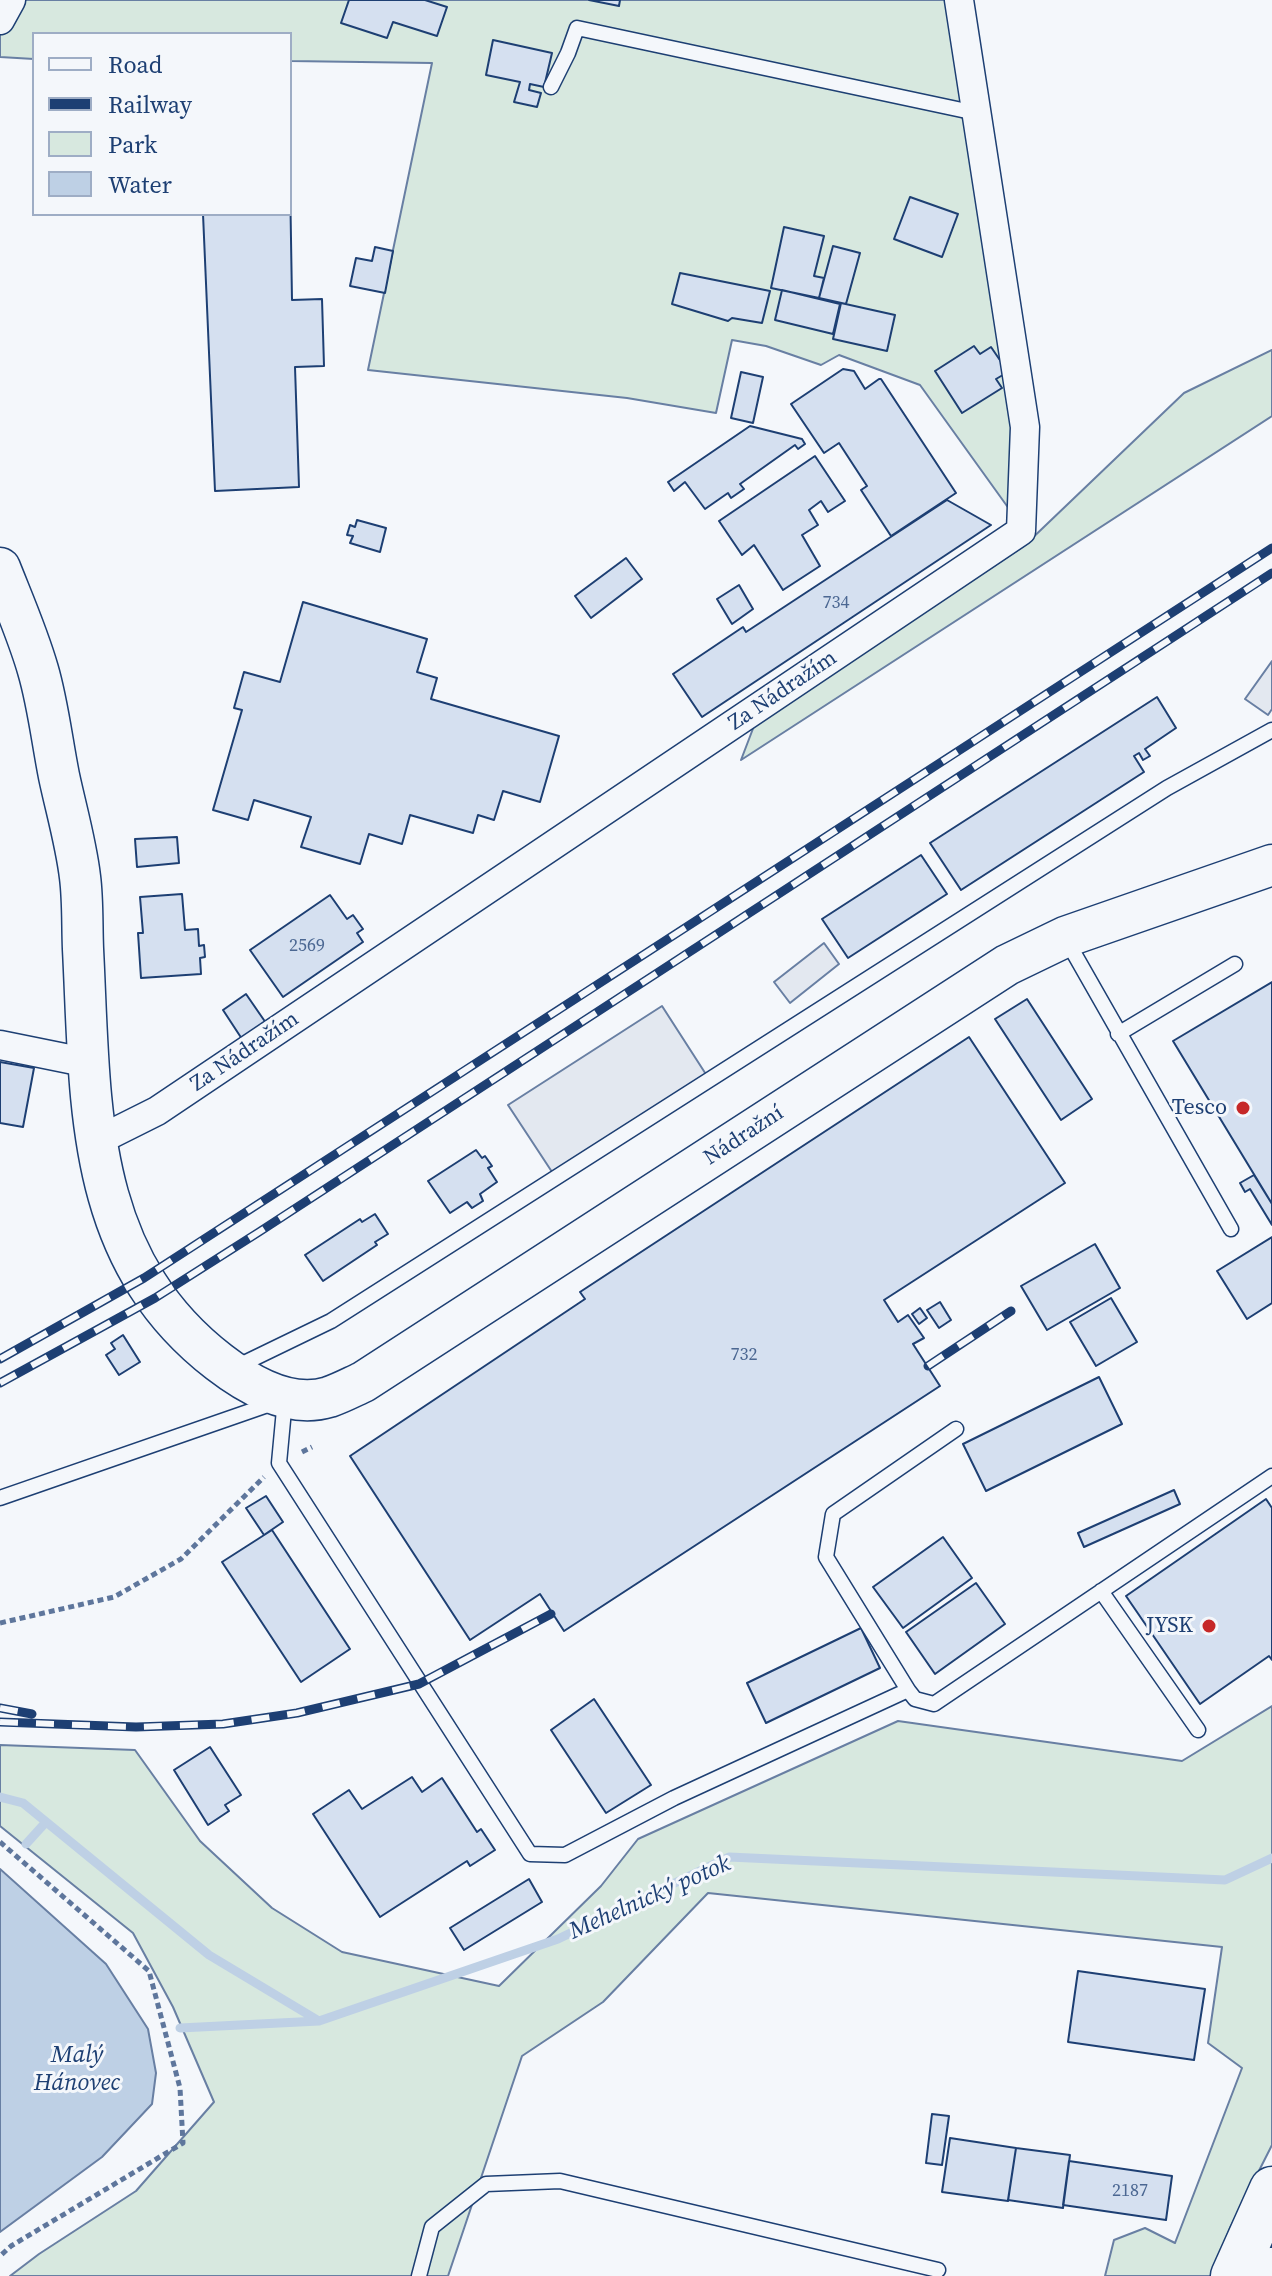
<!DOCTYPE html>
<html>
<head>
<meta charset="utf-8">
<style>
	body { margin:0 }
	#map { position:relative; width:1272px; height:2276px; overflow:hidden; background:#f4f7fb; font-family:"Source Serif 4",serif }
	canvas { display:block }
	.legend { position:absolute; left:32px; top:32px; width:260px; height:184px; box-sizing:border-box; background:#f4f7fb; border:2px solid #9eadc5; margin:0; padding:10px 14px; list-style:none; font-size:24px; color:#1d3f73 }
	.legend li { display:flex; align-items:center; gap:16px; height:40px }
	.legend b { width:40px; border:2px solid #9eadc5 }
</style>
</head>
<body>
<div id="map">
<canvas width="1272" height="2276"></canvas>
<ul class="legend">
<li><b style="height:10px;background:#f4f7fb"></b>Road</li>
<li><b style="height:10px;background:#1d3f73"></b>Railway</li>
<li><b style="height:22px;background:#d7e8df"></b>Park</li>
<li><b style="height:22px;background:#bed0e5"></b>Water</li>
</ul>
</div>
<script>
const c = document.querySelector('canvas').getContext('2d');
c.lineJoin = 'round';
function fill(path, color) { c.fillStyle = color; c.fill(path, 'evenodd'); }
function trace(path, color, width, dash) { c.strokeStyle = color; c.lineWidth = width; c.lineCap = dash ? 'butt' : 'round'; c.setLineDash(dash || []); c.stroke(path); }
function write(font, color, halo, rows, align = 'center') {
  c.font = font + ' "Source Serif 4",serif'; c.lineWidth = 6; c.setLineDash([]); c.textBaseline = 'middle'; c.strokeStyle = halo; c.fillStyle = color; for (const [text, x, y, turn = 0] of rows) {
    c.save(); c.translate(x, y); c.rotate((+turn || 0) * Math.PI / 180); c.textAlign = isNaN(turn) ? turn : align; if (halo) c.strokeText(text, 0, 0); c.fillText(text, 0, 0); c.restore();
  }
}
const green = new Path2D(`
	M 0,0 L 958,0 L 1014,347 L 1012,513 L 920,385 L 839,355 L 821,365 L 766,346 L 732,340 L 716,413 L 627,398 L 368,370 L 432,63 L 290,61 L 290,34 L 34,34 L 34,59 L 0,57 Z
	M 1272,350 L 1272,416 L 741,760 L 754,726 L 1024,546 L 1184,393 Z
	M 1272,1706 L 1272,2145 L 1230,2228 L 1211,2276 L 1105,2276 L 1114,2240 L 1145,2228 L 1175,2243 L 1242,2068 L 1208,2043 L 1222,1947 L 708,1893 L 603,2002 L 522,2056 L 448,2276 L 10,2276 L 39,2254 L 136,2191 L 214,2102 L 173,2007 L 133,1933 L 0,1826 L 0,1745 L 135,1750 L 200,1841 L 272,1908 L 342,1952 L 499,1986 L 601,1886 L 638,1839 L 898,1721 L 1182,1761 Z`);
fill(green, '#d7e8df');
trace(green, '#687fa3', 2);
const parking = new Path2D(`
	M 1272,661 L 1272,709 L 1268,715 L 1245,699 Z
	M 824,943 L 839,964 L 790,1003 L 774,982 Z
	M 662,1006 L 709,1079 L 556,1178 L 508,1105 Z`);
fill(parking, '#e3e8f0');
trace(parking, '#687fa3', 2);
const water = new Path2D(`
	M 0,1869 L 106,1964 L 148,2029 L 156,2073 L 152,2104 L 102,2157 L 0,2232 Z`);
fill(water, '#bed0e5');
trace(water, '#687fa3', 2);
trace(new Path2D(`
	M 0,1797 L 23,1803 L 209,1955 L 319,2021
	M 26,1844 L 46,1822
	M 180,2028 L 319,2021 L 558,1939 L 729,1857 L 1225,1880 L 1272,1858`), '#bed0e5', 9);
const building = new Path2D(`
	M 349,0 L 425,0 L 447,7 L 437,36 L 393,22 L 387,38 L 341,23 Z
	M 589,0 L 620,0 L 619,6 Z
	M 493,40 L 552,53 L 544,87 L 530,84 L 529,90 L 541,93 L 537,107 L 514,102 L 520,82 L 486,75 Z
	M 290,178 L 292,300 L 322,299 L 324,366 L 295,367 L 299,487 L 215,491 L 203,214 L 290,214 Z
	M 910,197 L 958,214 L 942,257 L 894,239 Z
	M 784,227 L 824,236 L 814,276 L 824,278 L 819,298 L 771,288 Z
	M 833,246 L 860,253 L 846,304 L 819,298 Z
	M 375,247 L 393,251 L 385,293 L 350,286 L 356,258 L 372,261 Z
	M 680,273 L 770,291 L 762,323 L 732,318 L 728,321 L 672,304 Z
	M 782,290 L 840,304 L 833,334 L 775,320 Z
	M 841,303 L 895,315 L 887,351 L 833,339 Z
	M 974,346 L 980,354 L 991,347 L 1008,372 L 996,379 L 1002,388 L 962,413 L 935,371 Z
	M 843,369 L 854,371 L 865,389 L 879,379 L 881,379 L 956,493 L 891,536 L 861,490 L 867,486 L 839,443 L 824,453 L 791,404 Z
	M 741,372 L 763,377 L 753,423 L 731,418 Z
	M 750,426 L 802,439 L 805,444 L 798,449 L 795,445 L 740,484 L 744,489 L 731,498 L 728,493 L 705,509 L 685,482 L 674,491 L 668,482 Z
	M 815,456 L 845,501 L 828,512 L 821,501 L 809,510 L 818,525 L 802,535 L 820,566 L 783,590 L 754,545 L 742,555 L 719,521 Z
	M 947,500 L 991,525 L 702,717 L 673,674 L 743,627 L 746,632 Z
	M 357,520 L 386,528 L 380,552 L 350,543 L 353,536 L 347,535 L 350,525 L 355,527 Z
	M 626,558 L 642,579 L 591,618 L 575,596 Z
	M 739,585 L 753,609 L 732,624 L 717,599 Z
	M 303,602 L 427,639 L 417,672 L 437,678 L 431,699 L 559,736 L 540,802 L 503,791 L 494,820 L 478,815 L 473,833 L 410,815 L 402,844 L 369,834 L 360,864 L 301,847 L 311,817 L 254,800 L 248,820 L 213,810 L 242,710 L 234,708 L 244,672 L 280,682 Z
	M 1157,697 L 1176,728 L 1145,749 L 1150,756 L 1143,760 L 1139,753 L 1134,756 L 1144,772 L 961,890 L 930,843 Z
	M 177,837 L 179,863 L 137,867 L 135,839 Z
	M 921,855 L 947,894 L 848,958 L 822,919 Z
	M 182,894 L 185,930 L 198,929 L 199,946 L 204,945 L 205,957 L 200,958 L 201,974 L 141,978 L 138,933 L 143,933 L 140,897 Z
	M 330,895 L 347,919 L 353,915 L 363,929 L 357,933 L 363,942 L 283,997 L 250,950 Z
	M 1272,982 L 1272,1204 L 1173,1041 Z
	M 246,994 L 266,1023 L 242,1039 L 223,1010 Z
	M 1027,999 L 1092,1099 L 1061,1120 L 995,1019 Z
	M 969,1037 L 1065,1183 L 884,1300 L 898,1322 L 908,1315 L 924,1338 L 913,1344 L 940,1386 L 564,1631 L 540,1594 L 470,1640 L 350,1456 L 585,1299 L 580,1292 Z
	M 0,1062 L 34,1068 L 23,1127 L 0,1123 Z
	M 476,1150 L 482,1158 L 485,1156 L 492,1166 L 488,1168 L 497,1182 L 480,1194 L 483,1201 L 472,1208 L 467,1202 L 450,1213 L 428,1181 Z
	M 1254,1175 L 1272,1204 L 1272,1225 L 1250,1189 L 1245,1192 L 1240,1183 Z
	M 375,1214 L 388,1234 L 375,1242 L 377,1245 L 323,1281 L 305,1255 L 360,1219 L 362,1222 Z
	M 1272,1237 L 1272,1303 L 1247,1319 L 1217,1271 Z
	M 1095,1244 L 1120,1288 L 1047,1330 L 1021,1286 Z
	M 1111,1298 L 1137,1342 L 1096,1366 L 1070,1322 Z
	M 940,1302 L 951,1320 L 939,1328 L 927,1310 Z
	M 920,1308 L 927,1318 L 919,1324 L 912,1314 Z
	M 123,1335 L 140,1362 L 119,1375 L 106,1355 L 115,1349 L 111,1343 Z
	M 1099,1377 L 1122,1424 L 986,1491 L 963,1444 Z
	M 1174,1490 L 1180,1504 L 1084,1547 L 1078,1533 Z
	M 266,1496 L 283,1522 L 264,1535 L 246,1508 Z
	M 1266,1499 L 1272,1508 L 1272,1660 L 1269,1656 L 1200,1704 L 1126,1596 Z
	M 272,1530 L 350,1649 L 301,1682 L 222,1562 Z
	M 943,1537 L 972,1578 L 903,1628 L 873,1587 Z
	M 976,1583 L 1005,1624 L 935,1674 L 906,1632 Z
	M 861,1628 L 880,1668 L 766,1723 L 747,1683 Z
	M 594,1699 L 651,1785 L 606,1813 L 551,1730 Z
	M 210,1747 L 241,1795 L 225,1805 L 229,1811 L 208,1825 L 174,1770 Z
	M 412,1777 L 422,1792 L 442,1778 L 477,1832 L 481,1829 L 495,1850 L 470,1866 L 467,1861 L 380,1917 L 313,1814 L 349,1790 L 362,1809 Z
	M 529,1879 L 542,1902 L 464,1950 L 450,1928 Z
	M 1078,1971 L 1205,1989 L 1194,2060 L 1068,2042 Z
	M 932,2114 L 949,2116 L 942,2165 L 926,2163 Z
	M 950,2138 L 1016,2148 L 1008,2201 L 942,2192 Z
	M 1016,2148 L 1070,2155 L 1063,2208 L 1008,2200 Z
	M 1069,2161 L 1172,2176 L 1166,2220 L 1063,2205 Z`);
fill(building, '#d5e0f0');
trace(building, '#1d3f73', 2);
const lane = new Path2D(`
	M 551,87 L 568,53 L 577,28 L 976,113
	M 1067,941 L 1231,1229
	M 1118,1034 L 1235,964
	M 234,1368 L 331,1321 L 1167,788 L 1272,730
	M 0,1498 L 285,1399 L 279,1463 L 530,1854 L 565,1855 L 674,1798 L 908,1690 L 915,1699 L 934,1704 L 1272,1476
	M 1101,1591 L 1198,1730
	M 908,1690 L 826,1557 L 833,1514 L 956,1429
	M 419,2276 L 432,2227 L 486,2184 L 560,2181 L 938,2270`);
const street = new Path2D(`
	M 0,20 L 11,0
	M 0,1045 L 89,1063
	M 95,1142 L 157,1111 L 1021,531 L 1025,427 L 959,0`);
const secondary = new Path2D(`
	M 0,568 C 13,601 28,635 38,670 C 48,704 52,741 59,776 C 66,809 76,843 80,877 C 83,900 82,925 83,949 C 91,1104 83,1257 219,1362 C 250,1386 290,1409 329,1397 C 341,1393 352,1387 363,1382 L 1007,965 L 1065,937 L 1272,865`);
const highway = new Path2D(`
	M 1233,2276 L 1272,2189
	M 1270,2276 L 1272,2270`);
trace(lane, '#1d3f73', 17);
trace(street, '#1d3f73', 31);
trace(secondary, '#1d3f73', 43);
trace(highway, '#1d3f73', 47);
trace(new Path2D(`
	M 302,1452 L 312,1447
	M 0,1623 L 114,1597 L 181,1559 L 264,1477
	M 0,1842 L 149,1971 L 180,2088 L 183,2143 L 11,2246 L 0,2256`), '#5e769c', 5, [6, 4]);
trace(lane, '#f4f7fb', 14);
trace(street, '#f4f7fb', 28);
trace(secondary, '#f4f7fb', 40);
trace(highway, '#f4f7fb', 44);
const rail = new Path2D(`
	M 0,1359 L 144,1278 L 1272,548
	M 928,1366 L 1011,1311
	M 0,1383 L 155,1298 L 259,1232 L 1272,573
	M 0,1708 L 32,1714
	M 0,1722 L 136,1727 L 223,1724 L 297,1713 L 419,1684 L 551,1614`);
trace(rail, '#1d3f73', 9);
trace(rail, '#f4f7fb', 6, [18]);
for (const [x, y, r, color] of [
	[1243,1108,8,"#c62828"],
	[1209,1626,8,"#c62828"]
]) { const dot = new Path2D(); dot.arc(x, y, r, 0, 2 * Math.PI); c.fillStyle = color; c.fill(dot); trace(dot, '#f4f7fb', 3); }
write('18px', '#4b6792', null, [
	["734",836,603],
	["2569",307,946],
	["732",744,1355],
	["2187",1130,2191]
]);
write('22px', '#1d3f73', '#f4f7fb', [
	["Za Nádražím",783,691,-34],
	["Za Nádražím",245,1052,-34],
	["Nádražní",744,1136,-33]
]);
write('22px', '#1d3f73', '#f4f7fb', [
	["Tesco",1227,1108],
	["JYSK",1193,1626]
], 'right');
write('italic 24px', '#1d3f73', '#f4f7fb', [
	["Mehelnický potok",650,1898,-24],
	["Malý",77,2056],
	["Hánovec",77,2084]
]);
</script>
</body>
</html>
